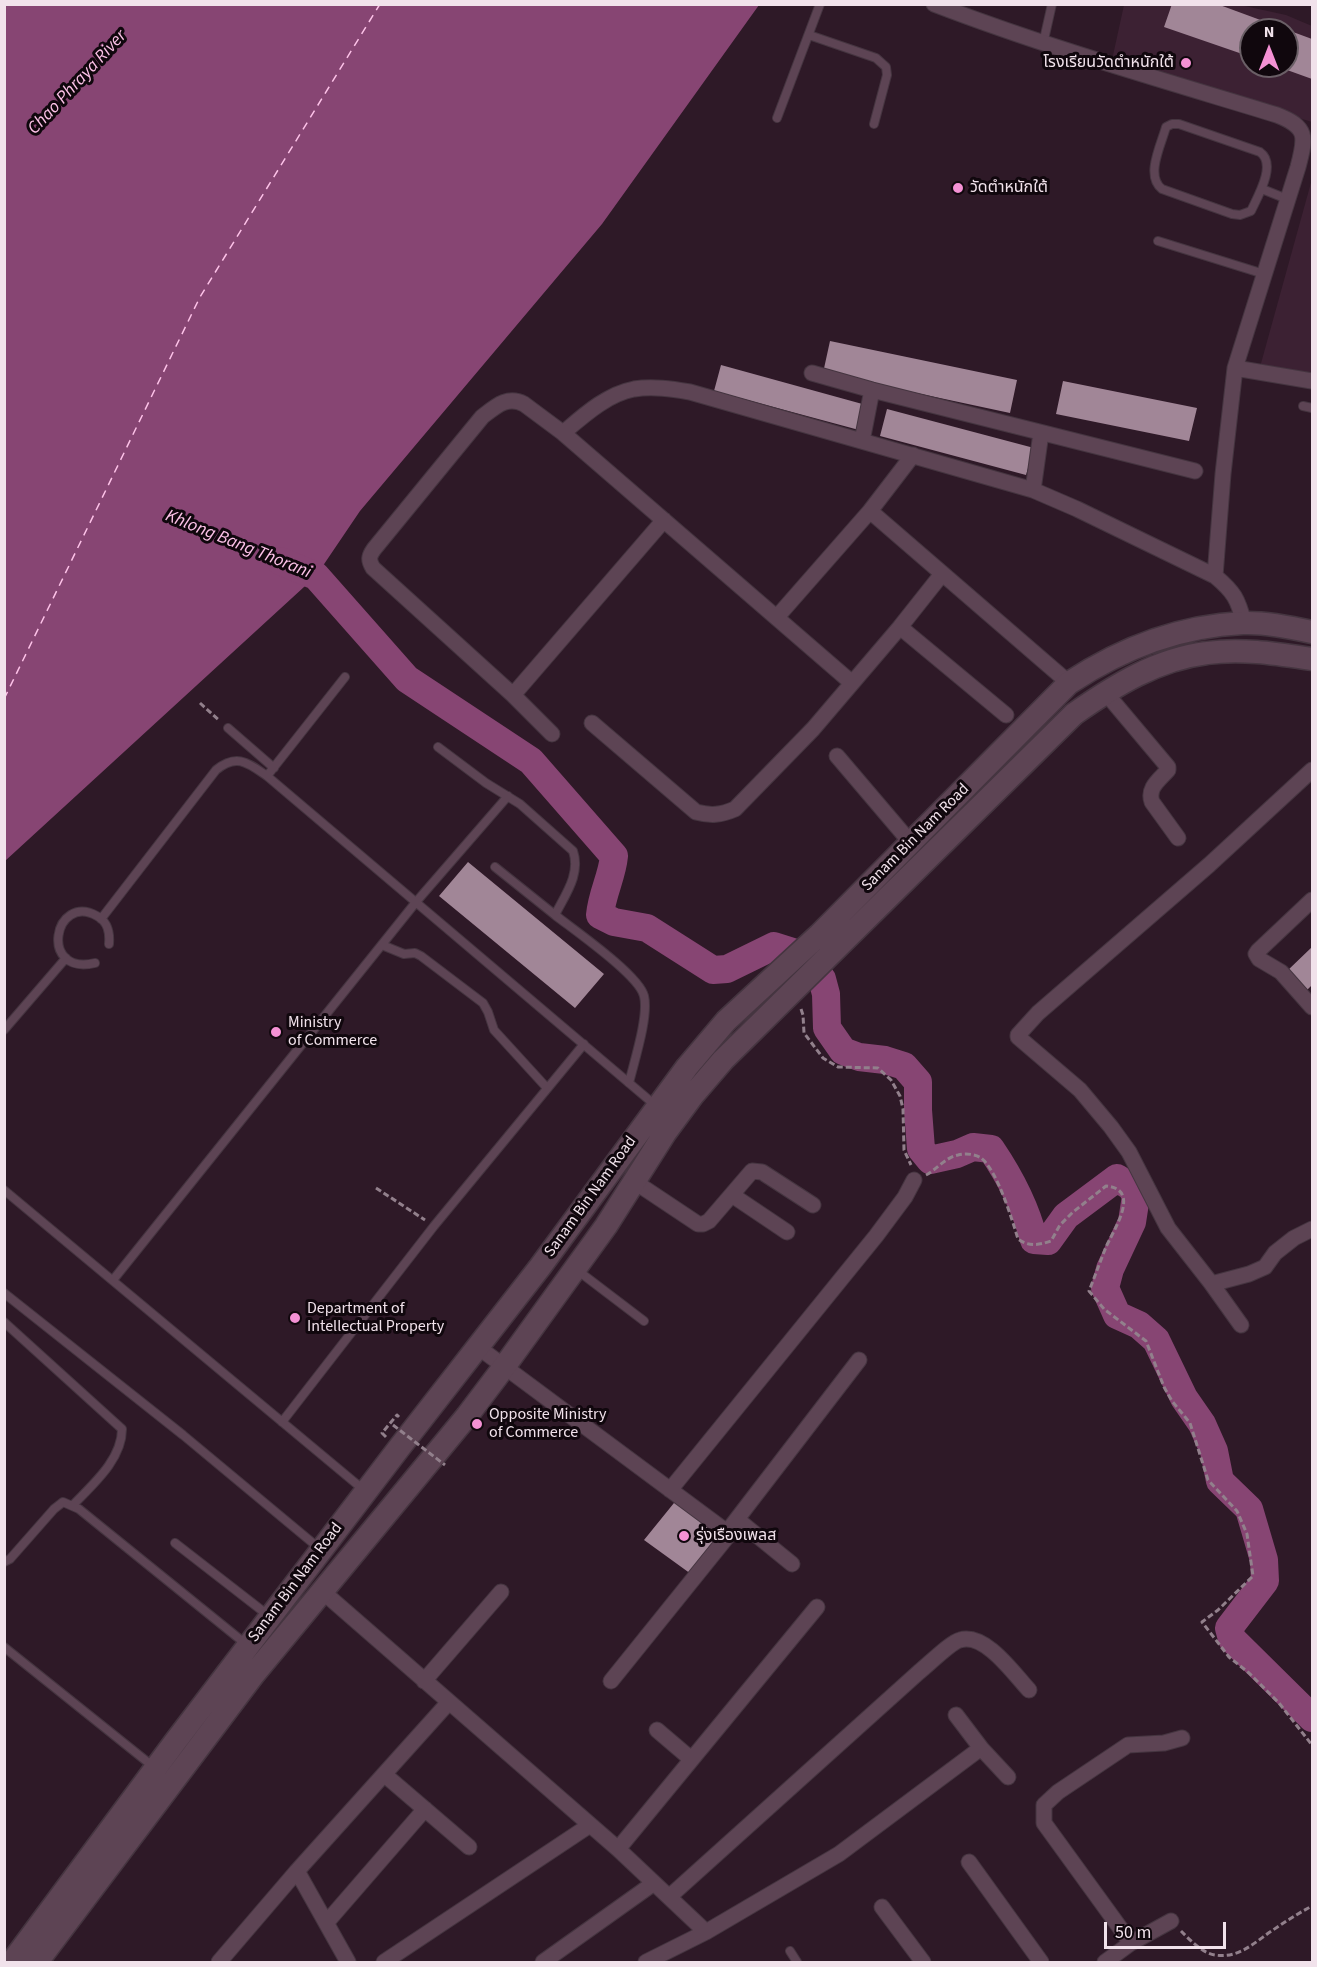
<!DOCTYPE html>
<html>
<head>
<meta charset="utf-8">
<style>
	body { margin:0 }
	#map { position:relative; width:1317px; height:1967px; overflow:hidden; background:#2e1927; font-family:"Source Sans 3",sans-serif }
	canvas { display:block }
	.frame { position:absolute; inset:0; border:6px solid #f1e2eb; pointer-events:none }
	.north { position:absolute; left:1239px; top:18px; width:60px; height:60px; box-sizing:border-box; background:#10070d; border:2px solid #6a5f66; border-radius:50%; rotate:0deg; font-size:16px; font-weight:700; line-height:24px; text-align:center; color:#f1e2eb }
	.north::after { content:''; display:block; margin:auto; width:21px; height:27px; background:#f491d4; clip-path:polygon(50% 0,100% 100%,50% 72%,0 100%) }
	.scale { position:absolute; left:1104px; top:1922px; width:122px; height:27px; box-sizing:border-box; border:3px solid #f1e2eb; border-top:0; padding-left:8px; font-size:18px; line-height:21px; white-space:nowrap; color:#f1e2eb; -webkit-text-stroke:4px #10070d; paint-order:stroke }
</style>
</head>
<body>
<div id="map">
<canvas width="1317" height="1967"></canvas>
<div class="frame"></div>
<div class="north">N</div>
<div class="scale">50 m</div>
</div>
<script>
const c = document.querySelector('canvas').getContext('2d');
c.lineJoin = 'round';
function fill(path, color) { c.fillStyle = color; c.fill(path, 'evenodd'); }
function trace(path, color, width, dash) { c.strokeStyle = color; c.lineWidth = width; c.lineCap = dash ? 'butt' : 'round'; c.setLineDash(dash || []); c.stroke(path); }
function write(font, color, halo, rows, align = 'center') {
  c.font = font + ' "Source Sans 3","Noto Sans Thai",sans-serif'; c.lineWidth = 6; c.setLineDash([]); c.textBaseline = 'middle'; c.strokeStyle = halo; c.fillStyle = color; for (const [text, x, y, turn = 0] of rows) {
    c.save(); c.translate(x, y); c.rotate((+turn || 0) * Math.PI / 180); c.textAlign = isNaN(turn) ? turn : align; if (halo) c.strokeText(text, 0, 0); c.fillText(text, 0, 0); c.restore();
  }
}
fill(new Path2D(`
	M 1124,5 L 1240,5 L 1286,15 L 1312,26 L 1312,122 L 1112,60 ZM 1251,30 L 1287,30 L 1287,66 L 1251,66 Z
	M 1312,179 L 1312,376 L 1260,367 Z`), '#3c2133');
fill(new Path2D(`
	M 5,4 L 759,5 L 602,224 L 360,511 L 316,576 L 5,861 Z`), '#874573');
trace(new Path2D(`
	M 280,561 L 316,576 L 407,679 L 531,761 L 614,856 C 612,877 602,893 600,915 L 614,922 L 647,928 L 713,970 L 727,969 L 774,946 L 793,952 L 811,966 L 822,979 L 826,994 L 827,1028 L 843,1051 L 859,1057 L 885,1060 L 904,1066 L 918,1082 L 918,1110 L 921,1149 L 930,1160 L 957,1154 L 973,1147 L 991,1149 C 1010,1177 1026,1208 1034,1240 L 1048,1241 L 1066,1216 L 1117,1178 L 1131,1187 L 1136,1196 L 1132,1222 L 1110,1269 L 1105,1288 L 1117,1315 L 1139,1325 L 1156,1340 L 1184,1398 L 1202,1424 L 1214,1451 L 1220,1481 L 1249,1509 L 1264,1560 L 1265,1581 L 1229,1628 L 1232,1639 L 1312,1718`), '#874573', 28);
trace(new Path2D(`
	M 4,699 L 200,297 L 380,4`), '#fdc2e8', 1.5, [8, 6]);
fill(new Path2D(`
	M 1172,4 L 1217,4 L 1312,39 L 1312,79 L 1276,66 L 1287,66 L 1287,30 L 1251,30 L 1251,57 L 1164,27 Z
	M 830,341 L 1017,380 L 1010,413 L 823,373 Z
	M 721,365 L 866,405 L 859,430 L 714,391 Z
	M 1063,381 L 1197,408 L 1189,441 L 1056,414 Z
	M 887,409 L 1034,448 L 1026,475 L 880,436 Z
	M 468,862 L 604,974 L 575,1008 L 439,896 Z
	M 1312,947 L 1312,985 L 1306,991 L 1287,971 Z
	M 678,1498 L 724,1532 L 691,1574 L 644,1540 Z`), '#a18697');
const service = new Path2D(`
	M 809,35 L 876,58 L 886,67 L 887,75 L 874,124
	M 1043,44 L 1052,4
	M 777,118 L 820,4
	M 1172,124 L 1179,124 L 1260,152 C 1277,164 1258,196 1251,211 L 1240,215 L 1232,214 L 1162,189 C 1145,176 1161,145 1166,127 Z
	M 1262,189 L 1287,199
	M 1158,241 L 1264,274
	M 1303,406 L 1312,408
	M 228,728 L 274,768
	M 438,747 L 486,783 L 520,804 L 573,851 C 581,874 565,895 555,915 C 574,930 639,975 644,996 C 649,1016 634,1062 629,1083
	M 267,776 L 345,677
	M 495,867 L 555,915
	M 101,919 L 216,770 C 237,753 248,763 267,776 L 655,1105
	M 382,945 L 404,954 L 415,953 L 421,956 L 483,1003 L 488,1012 L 494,1030 L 547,1088
	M 95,963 C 38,976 54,892 97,916 C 108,922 110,932 109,944
	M 4,1030 L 66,958
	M 4,1190 L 365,1491
	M 577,1270 L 644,1321
	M 113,1280 L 416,902 L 508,796
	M 4,1293 L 183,1435 L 320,1549
	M 4,1322 L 122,1429 C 122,1460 92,1485 72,1506
	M 282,1422 L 434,1226 L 584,1044
	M 175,1543 L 269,1616
	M 4,1562 L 10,1559 L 54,1509 L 63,1502 L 79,1509 L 247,1645
	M 4,1647 L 155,1768
	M 790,1951 L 797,1962`);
const minor = new Path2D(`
	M 934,4 C 1046,47 1162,80 1277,115 C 1308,127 1306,137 1298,167 L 1235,368 L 1223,474 L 1215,576
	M 1235,368 L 1312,381
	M 812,373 L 872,390 L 1195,471
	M 563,433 C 583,416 607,394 634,389 C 653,386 672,389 690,392 L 1033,490 L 1077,509 L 1215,576 C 1234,592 1238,599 1244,623
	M 862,441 L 872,390
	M 1033,490 L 1041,433
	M 870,511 L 1069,683
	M 777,617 L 870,511 L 913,455
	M 900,627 L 1006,715
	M 1105,692 L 1168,767 L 1168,770 C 1159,780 1147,788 1152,802 L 1178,838
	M 513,695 L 664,520
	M 592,723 L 696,812 C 711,816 721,815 735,809 L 813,729 L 900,627 L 942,574
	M 552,734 L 513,695 L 373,568 C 368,560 369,556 374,549 L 482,417 C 495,407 507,395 524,404 L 563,433 L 852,683
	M 837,756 L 911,843
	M 1312,770 L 1209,865 L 1038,1013 L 1018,1035 L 1018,1037 L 1080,1090 L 1111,1127 L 1129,1152 L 1168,1228 L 1211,1283 L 1215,1283 L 1249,1274 L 1265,1267 L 1275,1253 L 1294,1238 L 1312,1229
	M 1312,900 L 1258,951 L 1256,954 L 1259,959 L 1281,972 L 1312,1007
	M 635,1182 L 698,1224 L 703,1224 L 709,1221 L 752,1171 L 762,1172 L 813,1205
	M 732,1195 L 787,1232
	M 1211,1283 L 1241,1325
	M 478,1347 L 727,1532
	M 670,1490 L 876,1236 L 905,1197 L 914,1180
	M 738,1520 L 792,1564
	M 322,1591 L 618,1849 L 706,1932
	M 424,1681 L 501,1592
	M 611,1681 L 727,1537 L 727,1532 L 859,1360
	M 657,1730 L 691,1759
	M 981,1748 L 1008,1777
	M 385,1775 L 469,1847
	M 618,1849 L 817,1607
	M 969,1862 L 1041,1962
	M 297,1871 L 348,1962
	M 669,1897 L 919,1672 C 928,1665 951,1642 960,1640 C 985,1632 1014,1674 1029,1690
	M 882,1907 L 923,1962
	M 327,1922 L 425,1809
	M 1131,1943 L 1044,1823 L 1044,1805 L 1058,1792 L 1128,1745 L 1164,1743 L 1182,1738
	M 219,1962 L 297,1871 L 449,1702
	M 384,1962 L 590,1825
	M 543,1962 L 654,1883
	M 646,1962 L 706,1932 L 839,1854 L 981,1748 L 956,1715
	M 1105,1962 L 1131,1943 L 1171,1921`);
const secondary = new Path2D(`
	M 12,1962 L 175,1742 L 399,1448 L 540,1267 L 687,1067 L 726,1021 L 819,935 L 1069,683 C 1122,648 1180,626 1243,623 C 1266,622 1290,627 1312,632
	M 37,1962 L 254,1674 L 467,1416 L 504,1367 L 606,1226 L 665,1133 L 693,1095 L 723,1060 L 1074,714 C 1114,686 1157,659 1207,653 C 1242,648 1278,654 1312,659`);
trace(service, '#453540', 10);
trace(minor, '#453540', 17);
trace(secondary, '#453540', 25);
trace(new Path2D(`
	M 200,703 L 220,721
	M 801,1009 L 803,1015 L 804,1033 L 823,1058 L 838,1067 L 878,1068 L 891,1080 L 900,1096 L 903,1109 L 904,1150 L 911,1165
	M 926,1175 C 936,1170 946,1157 958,1155 C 965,1153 975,1154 981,1158 C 997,1170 1012,1219 1018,1239 C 1029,1247 1039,1245 1051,1241 L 1060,1225 L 1073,1212 L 1106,1186 C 1142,1189 1113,1231 1106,1247 C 1100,1262 1095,1276 1089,1291 L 1104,1309 L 1146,1341 L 1164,1387 L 1172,1401 L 1190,1423 L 1208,1480 L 1237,1511 L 1247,1534 L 1253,1576 L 1218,1610 L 1202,1622 L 1229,1657 L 1249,1673 L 1279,1703 L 1312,1745
	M 376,1188 L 425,1220
	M 386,1437 L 382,1433 L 397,1415 L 399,1417
	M 1181,1931 C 1190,1940 1202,1953 1215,1955 C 1239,1959 1255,1942 1273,1930 C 1286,1921 1299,1913 1312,1906`), '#92808c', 3, [6, 3]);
trace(service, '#5d4454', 8);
trace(minor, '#5d4454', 15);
trace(secondary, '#5d4454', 22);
trace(new Path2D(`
	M 393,1425 L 445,1465`), '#92808c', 3, [6, 3]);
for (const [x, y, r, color] of [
	[1186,63,6,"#f491d4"],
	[958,188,6,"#f491d4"],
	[276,1032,6,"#f491d4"],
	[295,1318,6,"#f491d4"],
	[477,1424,6,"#f491d4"],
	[684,1536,6,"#f491d4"]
]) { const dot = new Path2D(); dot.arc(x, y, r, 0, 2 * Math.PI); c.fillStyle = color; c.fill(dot); trace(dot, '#10070d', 2); }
write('16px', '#f1e2eb', '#10070d', [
	["โรงเรียนวัดตำหนักใต้",1174,63,"right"],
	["วัดตำหนักใต้",970,188],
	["Ministry",288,1023],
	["of Commerce",288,1041],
	["Department of",307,1309],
	["Intellectual Property",307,1327],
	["Opposite Ministry",489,1415],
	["of Commerce",489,1433],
	["รุ่งเรืองเพลส",696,1536]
], 'left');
write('16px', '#f1e2eb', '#10070d', [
	["Sanam Bin Nam Road",916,838,-45],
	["Sanam Bin Nam Road",591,1197,-54],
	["Sanam Bin Nam Road",296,1583,-53]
]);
write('italic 18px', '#fdc2e8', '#10070d', [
	["Chao Phraya River",78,83,-47],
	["Khlong Bang Thorani",238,545,22]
]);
</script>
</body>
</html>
